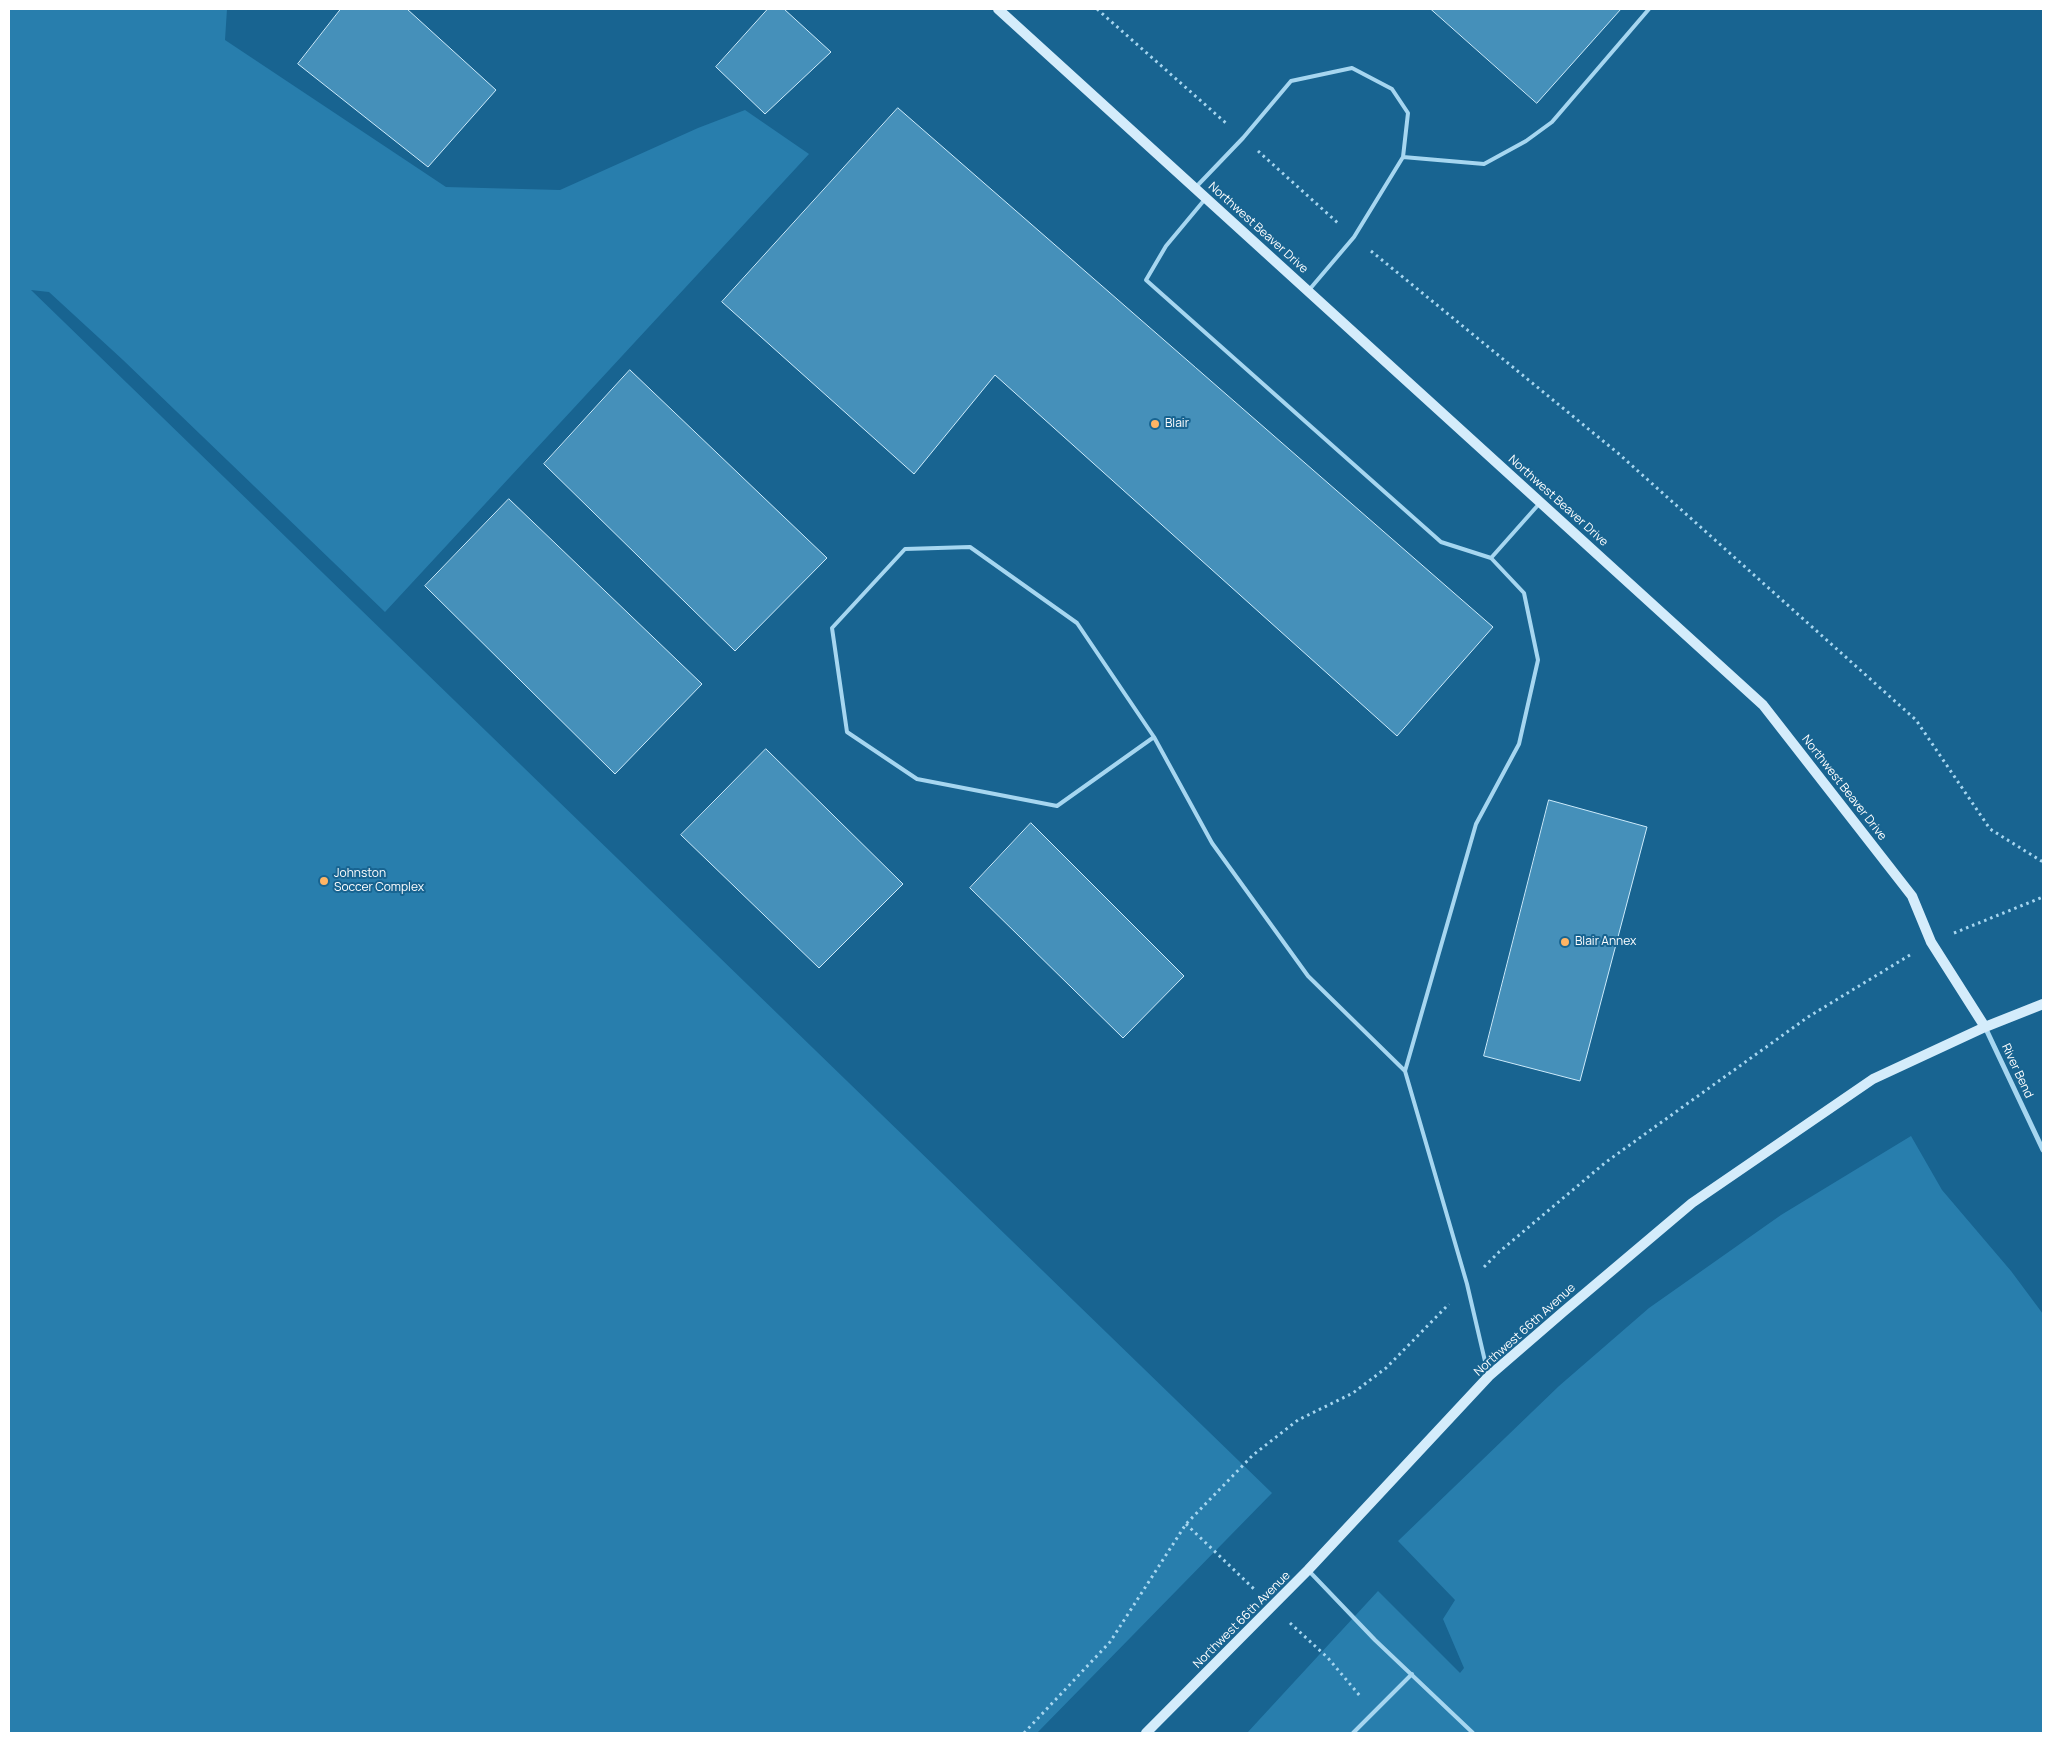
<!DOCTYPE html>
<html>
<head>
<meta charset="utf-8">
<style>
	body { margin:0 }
	#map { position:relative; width:2052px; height:1742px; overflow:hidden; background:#186491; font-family:Manrope,sans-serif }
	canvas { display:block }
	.frame { position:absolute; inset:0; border:10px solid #fff; pointer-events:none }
</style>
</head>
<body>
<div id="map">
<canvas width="2052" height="1742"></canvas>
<div class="frame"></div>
</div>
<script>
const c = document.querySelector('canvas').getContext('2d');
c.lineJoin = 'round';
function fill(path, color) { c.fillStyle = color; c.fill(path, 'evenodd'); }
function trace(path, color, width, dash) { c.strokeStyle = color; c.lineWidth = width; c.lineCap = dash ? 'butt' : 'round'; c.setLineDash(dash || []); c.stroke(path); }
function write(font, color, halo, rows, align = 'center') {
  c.font = font + ' Manrope,sans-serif'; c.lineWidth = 4; c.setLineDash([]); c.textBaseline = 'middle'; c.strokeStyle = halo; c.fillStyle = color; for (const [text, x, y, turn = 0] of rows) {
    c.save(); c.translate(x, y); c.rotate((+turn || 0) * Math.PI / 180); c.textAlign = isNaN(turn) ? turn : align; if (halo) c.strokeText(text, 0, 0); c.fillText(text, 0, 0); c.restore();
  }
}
fill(new Path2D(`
	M 9,9 L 227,9 L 225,40 L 446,187 L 560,190 L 698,128 L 745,110 L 809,154 L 385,612 L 123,360 L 49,292 L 31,290 L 1272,1493 L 1037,1733 L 9,1733 Z
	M 1911,1136 L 1942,1190 L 2011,1271 L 2043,1314 L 2043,1733 L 1247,1733 L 1378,1591 L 1460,1673 L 1464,1668 L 1443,1619 L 1455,1600 L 1398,1541 L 1559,1386 L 1649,1308 L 1781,1215 Z`), '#287ead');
const building = new Path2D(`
	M 341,9 L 407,9 L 496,90 L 428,167 L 298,64 Z
	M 768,9 L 784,9 L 831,52 L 765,114 L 716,67 Z
	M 1431,9 L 1621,9 L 1537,103 Z
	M 898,108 L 1493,627 L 1397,736 L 995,375 L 914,474 L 722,302 Z
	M 630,370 L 827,558 L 735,651 L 544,464 Z
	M 509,499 L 702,684 L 615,774 L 425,586 Z
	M 766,749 L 903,884 L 819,968 L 681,835 Z
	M 1549,800 L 1647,827 L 1580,1081 L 1484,1056 Z
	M 1031,823 L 1184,976 L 1123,1038 L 970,888 Z`);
fill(building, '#4590ba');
trace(building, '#cdebfb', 1);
trace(new Path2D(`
	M 1097,9 L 1227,124
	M 1258,151 L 1339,224
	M 1371,251 L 1619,454 L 1916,720 L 1990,829 L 2043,862
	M 1954,933 L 2043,897
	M 1484,1267 L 1499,1252 L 1606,1162 L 1808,1017 L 1910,955
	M 1186,1524 L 1254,1589
	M 1290,1623 L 1328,1658 L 1360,1696
	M 1024,1733 L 1110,1642 L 1186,1524 L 1253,1455 L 1298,1420 L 1353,1393 L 1386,1368 L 1449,1304`), '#a6d6f0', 3, [2.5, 4]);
trace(new Path2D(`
	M 1403,157 L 1484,164 L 1526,141 L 1552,122 L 1649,9
	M 1196,187 L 1243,138 L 1291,81 L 1352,68 L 1392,89 L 1408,113 L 1403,157 L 1354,237 L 1309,290
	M 1206,198 L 1166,246 L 1146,280 L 1441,542 L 1491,558
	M 1154,737 L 1057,806 L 917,779 L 847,732 L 832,628 L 905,549 L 970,547 L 1077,623 L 1154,737 L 1212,843 L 1308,976 L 1405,1071
	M 1488,1374 L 1467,1284 L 1405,1071 L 1476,824 L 1519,744 L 1538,660 L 1524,593 L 1491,558 L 1539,504
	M 1308,1570 L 1375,1640 L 1473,1733
	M 1353,1733 L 1412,1674`), '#a6d6f0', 4);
trace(new Path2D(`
	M 1985,1027 L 2043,1150`), '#a6d6f0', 5);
trace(new Path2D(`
	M 998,9 L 1763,705 L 1912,896 L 1931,942 L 1985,1027
	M 1146,1733 L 1308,1570 L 1489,1376 L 1563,1312 L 1692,1203 L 1873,1079 L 1985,1027 L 2043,1004`), '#d4ecfb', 10);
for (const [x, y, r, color] of [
	[1155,424,5,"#ffb565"],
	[324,881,5,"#ffb565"],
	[1565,942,5,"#ffb565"]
]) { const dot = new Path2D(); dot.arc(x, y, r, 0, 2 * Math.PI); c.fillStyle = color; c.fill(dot); trace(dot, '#186491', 2); }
write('12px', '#fff', '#186491', [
	["Northwest Beaver Drive",1258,228,42],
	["Northwest Beaver Drive",1558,501,42],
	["Northwest Beaver Drive",1844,788,52],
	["River Bend",2017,1071,65],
	["Northwest 66th Avenue",1525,1330,-42],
	["Northwest 66th Avenue",1242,1620,-45]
]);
write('12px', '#fff', '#186491', [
	["Blair",1165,424],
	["Johnston",334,874],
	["Soccer Complex",334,888],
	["Blair Annex",1575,942]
], 'left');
</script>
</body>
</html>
